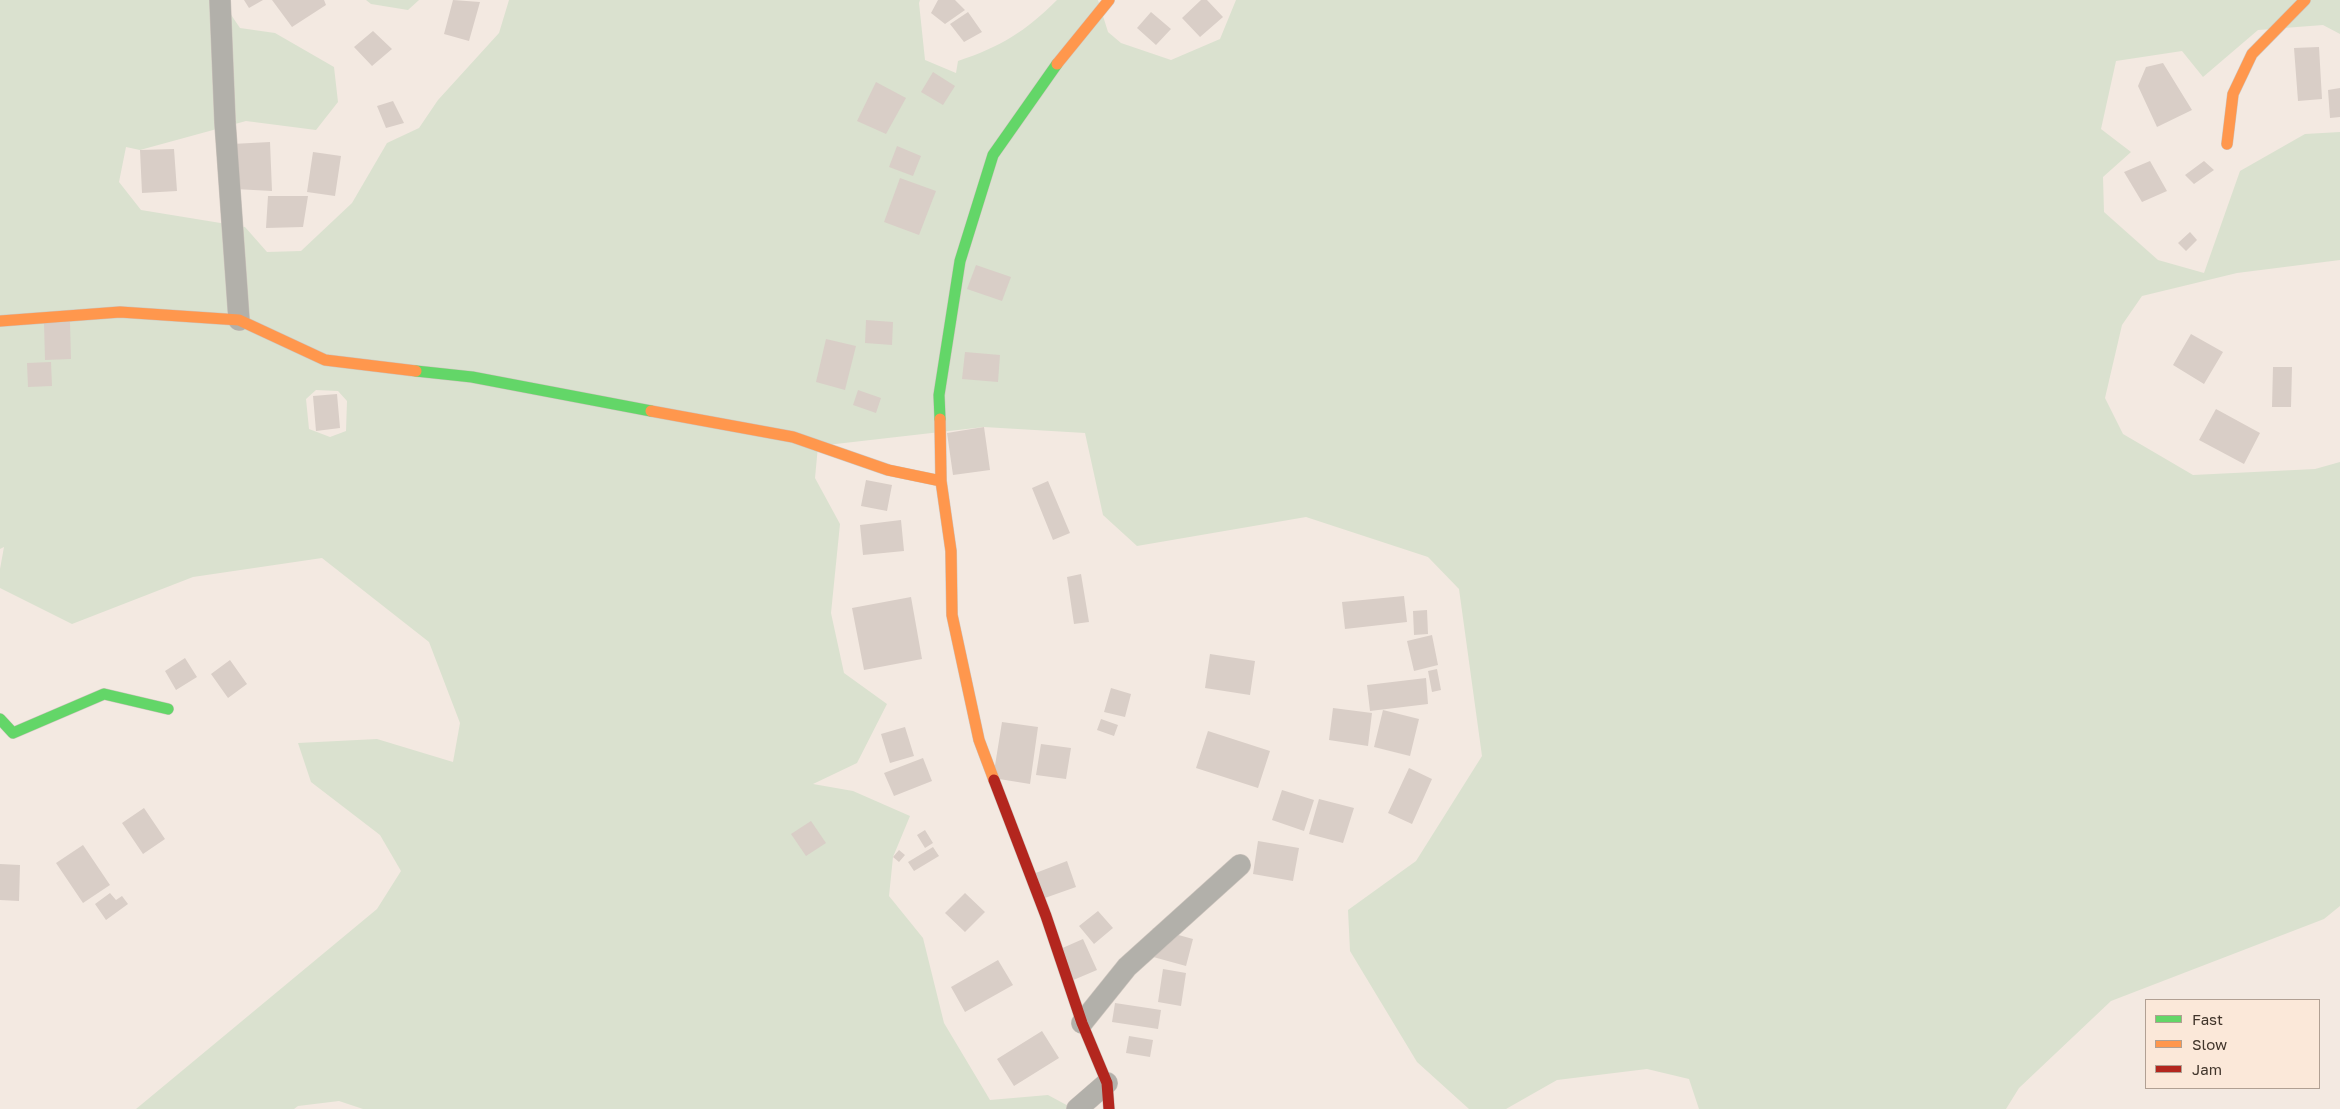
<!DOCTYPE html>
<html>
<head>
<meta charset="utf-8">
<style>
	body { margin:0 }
	#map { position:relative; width:2340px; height:1109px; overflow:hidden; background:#f3e9e1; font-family:"Golos Text",sans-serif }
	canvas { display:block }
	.legend { position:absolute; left:2145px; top:999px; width:175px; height:90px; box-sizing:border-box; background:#fbe8d9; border:1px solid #b1a093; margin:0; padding:6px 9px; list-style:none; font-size:15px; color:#41352b }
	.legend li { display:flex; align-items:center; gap:10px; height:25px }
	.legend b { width:25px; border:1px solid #b1a093 }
</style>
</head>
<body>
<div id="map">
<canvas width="2340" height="1109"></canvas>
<ul class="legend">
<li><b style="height:6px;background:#63d668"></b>Fast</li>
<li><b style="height:6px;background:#ff974d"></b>Slow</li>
<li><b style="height:6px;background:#b3261e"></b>Jam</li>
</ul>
</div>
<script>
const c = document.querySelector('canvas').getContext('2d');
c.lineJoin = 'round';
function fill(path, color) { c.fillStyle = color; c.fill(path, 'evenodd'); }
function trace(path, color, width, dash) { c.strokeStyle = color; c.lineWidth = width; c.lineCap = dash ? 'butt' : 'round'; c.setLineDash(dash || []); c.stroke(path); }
fill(new Path2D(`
	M 0,0 L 221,0 L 240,28 L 275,33 L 334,67 L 338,102 L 316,130 L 246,121 L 140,150 L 126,147 L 119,182 L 141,210 L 245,227 L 267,252 L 301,251 L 352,203 L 387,143 L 419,128 L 438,100 L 499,33 L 509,0 L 920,0 L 919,3 L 925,60 L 956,73 L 958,61 C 1000,47 1025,32 1057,0 L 1098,0 L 1108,32 L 1121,43 L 1171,60 L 1220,39 L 1236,0 L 2340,0 L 2340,34 L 2323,25 L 2258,30 L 2203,77 L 2182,51 L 2116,61 L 2101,129 L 2131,152 L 2103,177 L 2104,212 L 2158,260 L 2204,273 L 2240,171 L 2305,134 L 2340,132 L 2340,260 L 2237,273 L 2142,296 L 2122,325 L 2105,398 L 2123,434 L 2193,475 L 2315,469 L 2340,462 L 2340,906 L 2324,919 L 2111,1001 L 2019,1088 L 2006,1109 L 1699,1109 L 1689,1079 L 1647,1069 L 1557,1080 L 1506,1109 L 1469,1109 L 1417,1062 L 1350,951 L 1348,910 L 1416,861 L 1482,756 L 1459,589 L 1428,557 L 1306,517 L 1137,546 L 1103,515 L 1085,433 L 984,427 L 818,446 L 815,478 L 840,524 L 831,613 L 844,673 L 887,704 L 857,763 L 813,784 L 853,791 L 910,816 L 893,857 L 889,896 L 923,938 L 944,1023 L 990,1100 L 1048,1095 L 1074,1109 L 363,1109 L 339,1101 L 298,1106 L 294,1109 L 136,1109 L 377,909 L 401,871 L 380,835 L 311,782 L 298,743 L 377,739 L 453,762 L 460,723 L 429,642 L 322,558 L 193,577 L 72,624 L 0,588 L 0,569 L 4,547 L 0,549 ZM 316,390 L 338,391 L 347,401 L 346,431 L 330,437 L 309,429 L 306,399 Z
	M 366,0 L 419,0 L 408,10 L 371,4 Z`), '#dae1cf');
fill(new Path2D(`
	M 244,0 L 263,0 L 249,8 Z
	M 272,0 L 324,0 L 326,5 L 292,27 Z
	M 453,0 L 480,2 L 469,41 L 444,34 Z
	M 938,0 L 955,0 L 965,10 L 945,24 L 931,13 Z
	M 1201,0 L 1207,0 L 1223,17 L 1200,37 L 1182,18 Z
	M 968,12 L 982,32 L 964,42 L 950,24 Z
	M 1151,12 L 1171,29 L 1156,45 L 1137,28 Z
	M 373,31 L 392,49 L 372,66 L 354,47 Z
	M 2319,47 L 2322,99 L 2298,101 L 2294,48 Z
	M 2163,63 L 2192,110 L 2157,127 L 2138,86 L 2146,67 Z
	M 933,72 L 955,86 L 943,105 L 921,92 Z
	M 876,82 L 906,98 L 886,134 L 857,121 Z
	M 2340,88 L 2340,117 L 2330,118 L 2328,90 Z
	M 393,101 L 404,123 L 386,128 L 377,106 Z
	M 270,142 L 272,191 L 235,189 L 232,144 Z
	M 897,146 L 921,156 L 913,176 L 889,167 Z
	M 174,149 L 177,191 L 142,193 L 140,150 Z
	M 313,152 L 341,156 L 335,196 L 307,192 Z
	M 2150,161 L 2167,191 L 2142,202 L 2124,172 Z
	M 2204,161 L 2214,170 L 2194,184 L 2185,175 Z
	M 900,178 L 936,191 L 919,235 L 884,222 Z
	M 268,196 L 308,196 L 303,227 L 266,228 Z
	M 2190,232 L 2197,240 L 2186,251 L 2178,243 Z
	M 976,265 L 1011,277 L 1002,301 L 967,289 Z
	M 866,320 L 893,322 L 892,345 L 865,343 Z
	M 70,322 L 71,359 L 45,360 L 44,323 Z
	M 2191,334 L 2223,352 L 2204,384 L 2173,365 Z
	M 826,339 L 856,346 L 845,390 L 816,382 Z
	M 965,352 L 1000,355 L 998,382 L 962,379 Z
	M 51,362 L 52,386 L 28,387 L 27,363 Z
	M 2273,367 L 2292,367 L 2291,407 L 2272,407 Z
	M 858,390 L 881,398 L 876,413 L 853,405 Z
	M 337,394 L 340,428 L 316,431 L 313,396 Z
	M 2216,409 L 2260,433 L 2244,464 L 2199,440 Z
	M 984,427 L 990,470 L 953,475 L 947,433 Z
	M 866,480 L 892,485 L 887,511 L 861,506 Z
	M 1048,481 L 1070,533 L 1053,540 L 1032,488 Z
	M 901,520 L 904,551 L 863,555 L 860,525 Z
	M 1081,574 L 1089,622 L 1074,624 L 1067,577 Z
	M 1404,596 L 1407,622 L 1345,629 L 1342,602 Z
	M 911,597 L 922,659 L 864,670 L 852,608 Z
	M 1427,610 L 1428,634 L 1414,635 L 1413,611 Z
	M 1432,635 L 1438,665 L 1414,671 L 1407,641 Z
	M 1210,654 L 1255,661 L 1250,695 L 1205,688 Z
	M 185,658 L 197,677 L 176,690 L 165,671 Z
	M 230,660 L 247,684 L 228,698 L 211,674 Z
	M 1437,669 L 1441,690 L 1432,692 L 1428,671 Z
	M 1426,678 L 1428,704 L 1370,711 L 1367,685 Z
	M 1111,688 L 1131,694 L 1125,717 L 1104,712 Z
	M 1333,708 L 1372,713 L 1368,746 L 1329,740 Z
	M 1383,710 L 1419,719 L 1410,756 L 1374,747 Z
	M 1101,719 L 1118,725 L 1114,736 L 1097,730 Z
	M 1002,722 L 1038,727 L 1030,784 L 993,778 Z
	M 905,727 L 914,756 L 890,763 L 881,734 Z
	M 1208,731 L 1270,751 L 1258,788 L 1196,768 Z
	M 1041,744 L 1071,748 L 1066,779 L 1036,775 Z
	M 923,758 L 932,781 L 894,796 L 884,773 Z
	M 1409,768 L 1432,779 L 1412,824 L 1388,813 Z
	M 1282,790 L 1314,800 L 1304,831 L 1272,820 Z
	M 1319,799 L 1354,808 L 1343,843 L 1309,834 Z
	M 144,808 L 165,839 L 143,854 L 122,823 Z
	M 811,821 L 826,843 L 806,856 L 791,834 Z
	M 925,830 L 933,843 L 925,848 L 917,835 Z
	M 1258,841 L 1299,848 L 1293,881 L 1253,874 Z
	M 83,845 L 110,885 L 83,903 L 56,863 Z
	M 933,847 L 939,856 L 914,871 L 908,862 Z
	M 899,850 L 905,855 L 899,862 L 893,857 Z
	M 1067,861 L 1076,887 L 1042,899 L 1033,874 Z
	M 0,864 L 20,865 L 19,901 L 0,900 Z
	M 110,893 L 116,900 L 122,896 L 128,904 L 106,920 L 95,904 Z
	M 965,893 L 985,912 L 965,932 L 945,913 Z
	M 1098,911 L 1113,928 L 1094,944 L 1079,926 Z
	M 1153,928 L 1193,939 L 1186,966 L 1146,955 Z
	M 1083,939 L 1097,970 L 1071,981 L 1058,950 Z
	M 998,960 L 1013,985 L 965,1012 L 951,987 Z
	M 1163,969 L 1186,973 L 1181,1006 L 1158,1002 Z
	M 1115,1003 L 1161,1010 L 1158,1029 L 1112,1022 Z
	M 1042,1031 L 1059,1058 L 1014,1086 L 997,1059 Z
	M 1129,1036 L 1153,1040 L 1150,1057 L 1126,1053 Z`), '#d9cec7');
const street = new Path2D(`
	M 220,0 L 225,122 L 239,320
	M 1082,1023 L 1127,967 L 1240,865
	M 1077,1109 L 1107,1083`);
const fast = new Path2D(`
	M 416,371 L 472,377 L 651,411
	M 940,419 L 939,395 L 960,261 L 993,155 L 1057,64
	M 0,719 L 13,733 L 104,694 L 168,709`);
const slow = new Path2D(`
	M 1057,64 L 1109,0
	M 2227,144 L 2233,94 L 2252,54 L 2305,0
	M 0,321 L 120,312 L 239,320 L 325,360 L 416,371
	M 651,411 L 793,437 L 888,470 L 941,481
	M 940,419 L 941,481 L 951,551 L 952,615 L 979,740 L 994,780`);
const jam = new Path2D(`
	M 994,780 L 1046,916 L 1082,1023 L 1107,1083 L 1109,1109`);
trace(street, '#cec5be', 22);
trace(fast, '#cec5be', 12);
trace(slow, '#cec5be', 12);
trace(jam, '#cec5be', 12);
trace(street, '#b2b0aa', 21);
trace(fast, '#63d668', 11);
trace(slow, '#ff974d', 11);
trace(jam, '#b3261e', 11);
</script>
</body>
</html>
